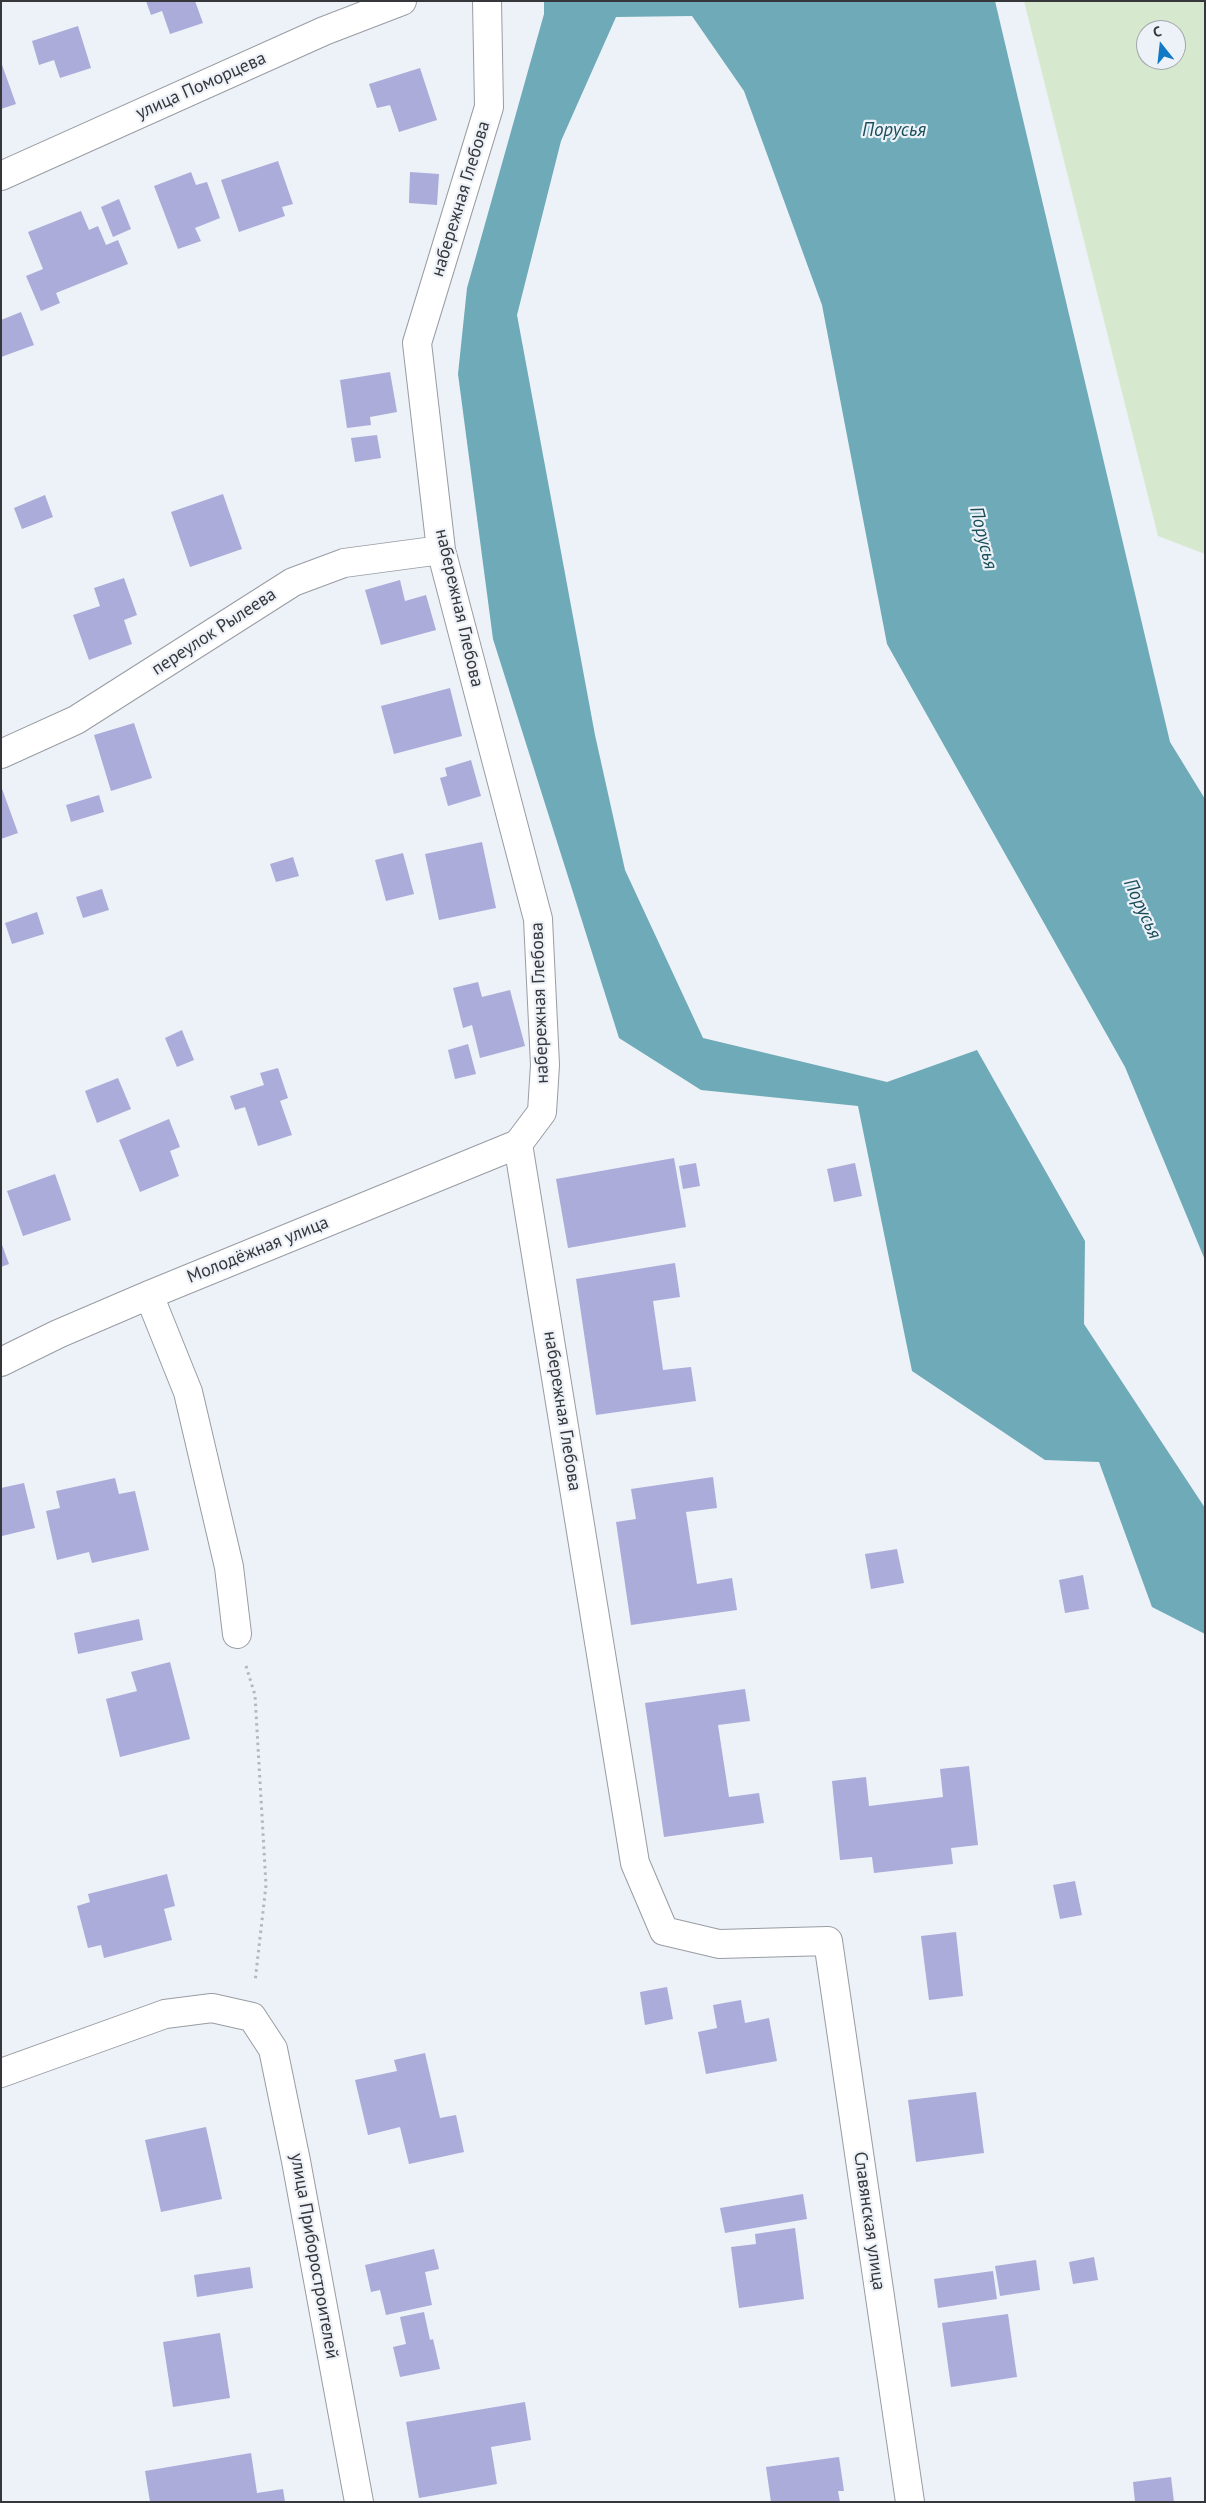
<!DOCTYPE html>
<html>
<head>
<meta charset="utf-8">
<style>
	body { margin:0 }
	#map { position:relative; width:1206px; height:2503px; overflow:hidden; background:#edf1f8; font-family:"PT Sans",sans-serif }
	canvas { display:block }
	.frame { position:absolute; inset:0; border:2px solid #36373a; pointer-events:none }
	.north { position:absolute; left:1136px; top:20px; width:50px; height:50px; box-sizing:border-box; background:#edf1f8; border:1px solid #a4a7ac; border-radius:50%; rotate:344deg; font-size:14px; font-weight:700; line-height:20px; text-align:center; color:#36373a }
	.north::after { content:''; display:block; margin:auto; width:18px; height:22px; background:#127ac5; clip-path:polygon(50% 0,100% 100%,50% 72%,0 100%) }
</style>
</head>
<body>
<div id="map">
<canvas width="1206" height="2503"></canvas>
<div class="frame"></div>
<div class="north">С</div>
</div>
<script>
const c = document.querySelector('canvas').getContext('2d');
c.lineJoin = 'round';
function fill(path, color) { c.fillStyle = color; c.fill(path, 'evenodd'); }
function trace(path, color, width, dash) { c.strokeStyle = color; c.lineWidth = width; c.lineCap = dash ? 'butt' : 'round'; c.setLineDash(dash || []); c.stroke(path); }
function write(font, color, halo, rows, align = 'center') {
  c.font = font + ' "PT Sans",sans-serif'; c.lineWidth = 4.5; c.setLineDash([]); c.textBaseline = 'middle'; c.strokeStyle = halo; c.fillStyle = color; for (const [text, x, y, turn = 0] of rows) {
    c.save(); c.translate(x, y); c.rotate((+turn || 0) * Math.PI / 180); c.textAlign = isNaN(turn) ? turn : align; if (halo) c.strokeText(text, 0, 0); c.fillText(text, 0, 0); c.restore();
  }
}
fill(new Path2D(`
	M 1024,1 L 1205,1 L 1205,554 L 1158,536 ZM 1146,30 L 1176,30 L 1176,60 L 1146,60 Z`), '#d6e9cf');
fill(new Path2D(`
	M 544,1 L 995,1 L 1170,742 L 1205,799 L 1205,1260 L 1125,1067 L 887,644 L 822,305 L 744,91 L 692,16 L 616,17 L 561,141 L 517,315 L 595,735 L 625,870 L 703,1038 L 887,1082 L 977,1050 L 1085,1241 L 1084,1324 L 1205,1508 L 1205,1634 L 1152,1607 L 1099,1462 L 1045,1460 L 912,1371 L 858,1106 L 701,1090 L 619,1038 L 493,639 L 458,374 L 467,288 L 544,14 Z`), '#6eaab7');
fill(new Path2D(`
	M 146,1 L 195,1 L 203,23 L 170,34 L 162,11 L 151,15 Z
	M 78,26 L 91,68 L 60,78 L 54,60 L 39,65 L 32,41 Z
	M 1,62 L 16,104 L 1,109 Z
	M 420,68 L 437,120 L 399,132 L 390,105 L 377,108 L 369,84 Z
	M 278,161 L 293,204 L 282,207 L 285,216 L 239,232 L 221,180 Z
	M 191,172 L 196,185 L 207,182 L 220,218 L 195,228 L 201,241 L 178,249 L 154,186 Z
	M 410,172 L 439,174 L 437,205 L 409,203 Z
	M 119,199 L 131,229 L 113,237 L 101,207 Z
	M 81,211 L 89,230 L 98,226 L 106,245 L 118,240 L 128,264 L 56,293 L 60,303 L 41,311 L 26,276 L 43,269 L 28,232 Z
	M 21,312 L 34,345 L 1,357 L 1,320 Z
	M 390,372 L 397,412 L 370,417 L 371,425 L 347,428 L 340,380 Z
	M 377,435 L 381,458 L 355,462 L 351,438 Z
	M 223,494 L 242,549 L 190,567 L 171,512 Z
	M 45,495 L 53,517 L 22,529 L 14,508 Z
	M 124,578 L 137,615 L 124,620 L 132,644 L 89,660 L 73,615 L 100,606 L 94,588 Z
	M 400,580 L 405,601 L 426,595 L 436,630 L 381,645 L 365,590 Z
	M 450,688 L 462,736 L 394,754 L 381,706 Z
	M 134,723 L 152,778 L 111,791 L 94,735 Z
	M 471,760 L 481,796 L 448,806 L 440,778 L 447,776 L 445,768 Z
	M 1,786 L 18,833 L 1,839 Z
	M 99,795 L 104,812 L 71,822 L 66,805 Z
	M 482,842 L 496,908 L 439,920 L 425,854 Z
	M 403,853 L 414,894 L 386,901 L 375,860 Z
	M 293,857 L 299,876 L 276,882 L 270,864 Z
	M 102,889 L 109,910 L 83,918 L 76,897 Z
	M 37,912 L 44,934 L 12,944 L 5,923 Z
	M 478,982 L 482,997 L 510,990 L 525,1046 L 480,1058 L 472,1025 L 463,1028 L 453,988 Z
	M 182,1030 L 194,1060 L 177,1067 L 165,1038 Z
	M 468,1044 L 476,1074 L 455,1079 L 448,1050 Z
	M 278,1068 L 288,1098 L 280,1101 L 292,1135 L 258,1146 L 245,1107 L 235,1110 L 230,1096 L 264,1085 L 260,1073 Z
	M 118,1078 L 131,1109 L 97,1123 L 85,1091 Z
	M 169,1119 L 180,1147 L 170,1151 L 179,1176 L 140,1192 L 119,1140 Z
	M 674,1158 L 686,1227 L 568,1248 L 556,1179 Z
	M 696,1163 L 700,1186 L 683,1189 L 679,1166 Z
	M 855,1163 L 862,1196 L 834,1202 L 827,1169 Z
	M 55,1174 L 71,1220 L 23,1236 L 7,1191 Z
	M 1,1242 L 9,1264 L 1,1267 Z
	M 675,1263 L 680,1297 L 653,1301 L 663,1370 L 691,1367 L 696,1401 L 596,1415 L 576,1279 Z
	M 713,1477 L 717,1508 L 686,1512 L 697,1584 L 732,1578 L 737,1610 L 631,1625 L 616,1522 L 636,1519 L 631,1489 Z
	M 115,1478 L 119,1494 L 135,1491 L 149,1550 L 92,1563 L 89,1552 L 57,1560 L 46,1511 L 60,1508 L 56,1491 Z
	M 24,1483 L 35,1528 L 2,1536 L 1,1488 Z
	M 897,1549 L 904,1583 L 871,1589 L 865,1554 Z
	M 1083,1575 L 1089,1609 L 1065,1613 L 1059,1580 Z
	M 139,1619 L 143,1640 L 78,1654 L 74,1633 Z
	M 170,1662 L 190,1739 L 120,1757 L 106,1699 L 137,1691 L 131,1672 Z
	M 745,1689 L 750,1721 L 718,1725 L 729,1797 L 759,1793 L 764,1823 L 664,1837 L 645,1703 Z
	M 969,1766 L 978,1845 L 951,1848 L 953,1864 L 874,1873 L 872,1857 L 840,1860 L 832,1781 L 866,1777 L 869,1806 L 943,1797 L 940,1769 Z
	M 167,1874 L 175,1906 L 164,1909 L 172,1940 L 104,1958 L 101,1945 L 88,1948 L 77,1906 L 90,1902 L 88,1894 Z
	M 1075,1881 L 1082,1915 L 1060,1919 L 1053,1885 Z
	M 956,1932 L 963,1996 L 929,2000 L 921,1936 Z
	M 667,1987 L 673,2019 L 645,2025 L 640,1992 Z
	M 741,2000 L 745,2023 L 769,2018 L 777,2061 L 706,2074 L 698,2032 L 717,2028 L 713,2005 Z
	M 425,2053 L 440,2118 L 456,2115 L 464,2152 L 409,2164 L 400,2127 L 368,2135 L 355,2080 L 397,2071 L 394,2060 Z
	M 976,2092 L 984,2153 L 916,2162 L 908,2100 Z
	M 206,2127 L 222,2199 L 161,2212 L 145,2140 Z
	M 803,2194 L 807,2219 L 725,2233 L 720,2208 Z
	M 795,2228 L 804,2299 L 739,2308 L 731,2247 L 756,2244 L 755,2234 Z
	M 434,2249 L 439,2269 L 425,2272 L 432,2305 L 386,2315 L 380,2290 L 371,2292 L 365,2265 Z
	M 1094,2257 L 1098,2280 L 1073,2284 L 1069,2262 Z
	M 1036,2260 L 1040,2290 L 1000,2296 L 995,2266 Z
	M 250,2267 L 253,2288 L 197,2297 L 194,2275 Z
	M 993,2271 L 997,2299 L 938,2308 L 934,2279 Z
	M 424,2312 L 430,2340 L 433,2339 L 440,2369 L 400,2377 L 393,2347 L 406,2344 L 400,2317 Z
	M 1008,2314 L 1017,2377 L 951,2387 L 942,2323 Z
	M 220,2333 L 230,2398 L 173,2407 L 163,2342 Z
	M 525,2402 L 531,2440 L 491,2447 L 497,2484 L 419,2498 L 406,2422 Z
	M 251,2453 L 257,2493 L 283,2489 L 285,2502 L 150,2502 L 145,2471 Z
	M 839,2457 L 844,2491 L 838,2491 L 840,2502 L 771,2502 L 766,2467 Z
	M 1171,2477 L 1174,2502 L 1135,2502 L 1133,2482 Z`), '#abacd9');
const minor = new Path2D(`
	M 487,1 L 489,107 L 417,343 L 441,550 L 538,919 L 545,1065 L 542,1112 L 518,1144 L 635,1863 L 664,1931 L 719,1944 L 828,1941 L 910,2502
	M 1,176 L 324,31 L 402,1
	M 1,754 L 76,720 L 293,582 L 344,563 L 441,550
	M 149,1295 L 188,1392 L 229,1567 L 237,1634
	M 1,1362 L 58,1334 L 149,1295 L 518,1144
	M 1,2073 L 165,2014 L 212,2008 L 252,2017 L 273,2049 L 296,2161 L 359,2502`);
trace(minor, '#989ca3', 30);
trace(new Path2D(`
	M 246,1666 L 255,1695 L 266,1885 L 255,1982`), '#b4b7bd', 3, [2.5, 4]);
trace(minor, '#fff', 28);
write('18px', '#36373a', '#edf1f8', [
	["улица Поморцева",201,86,-24],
	["набережная Глебова",461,199,-73],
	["набережная Глебова",459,608,77],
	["переулок Рылеева",214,632,-33],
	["набережная Глебова",540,1003,-92],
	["Молодёжная улица",258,1250,-22],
	["набережная Глебова",562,1411,81],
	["Славянская улица",869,2221,82],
	["улица Приборостроителей",314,2256,80]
]);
write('italic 19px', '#1a4e59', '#edf1f8', [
	["Порусья",894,131],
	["Порусья",983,538,76],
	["Порусья",1142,909,65]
]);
</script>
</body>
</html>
